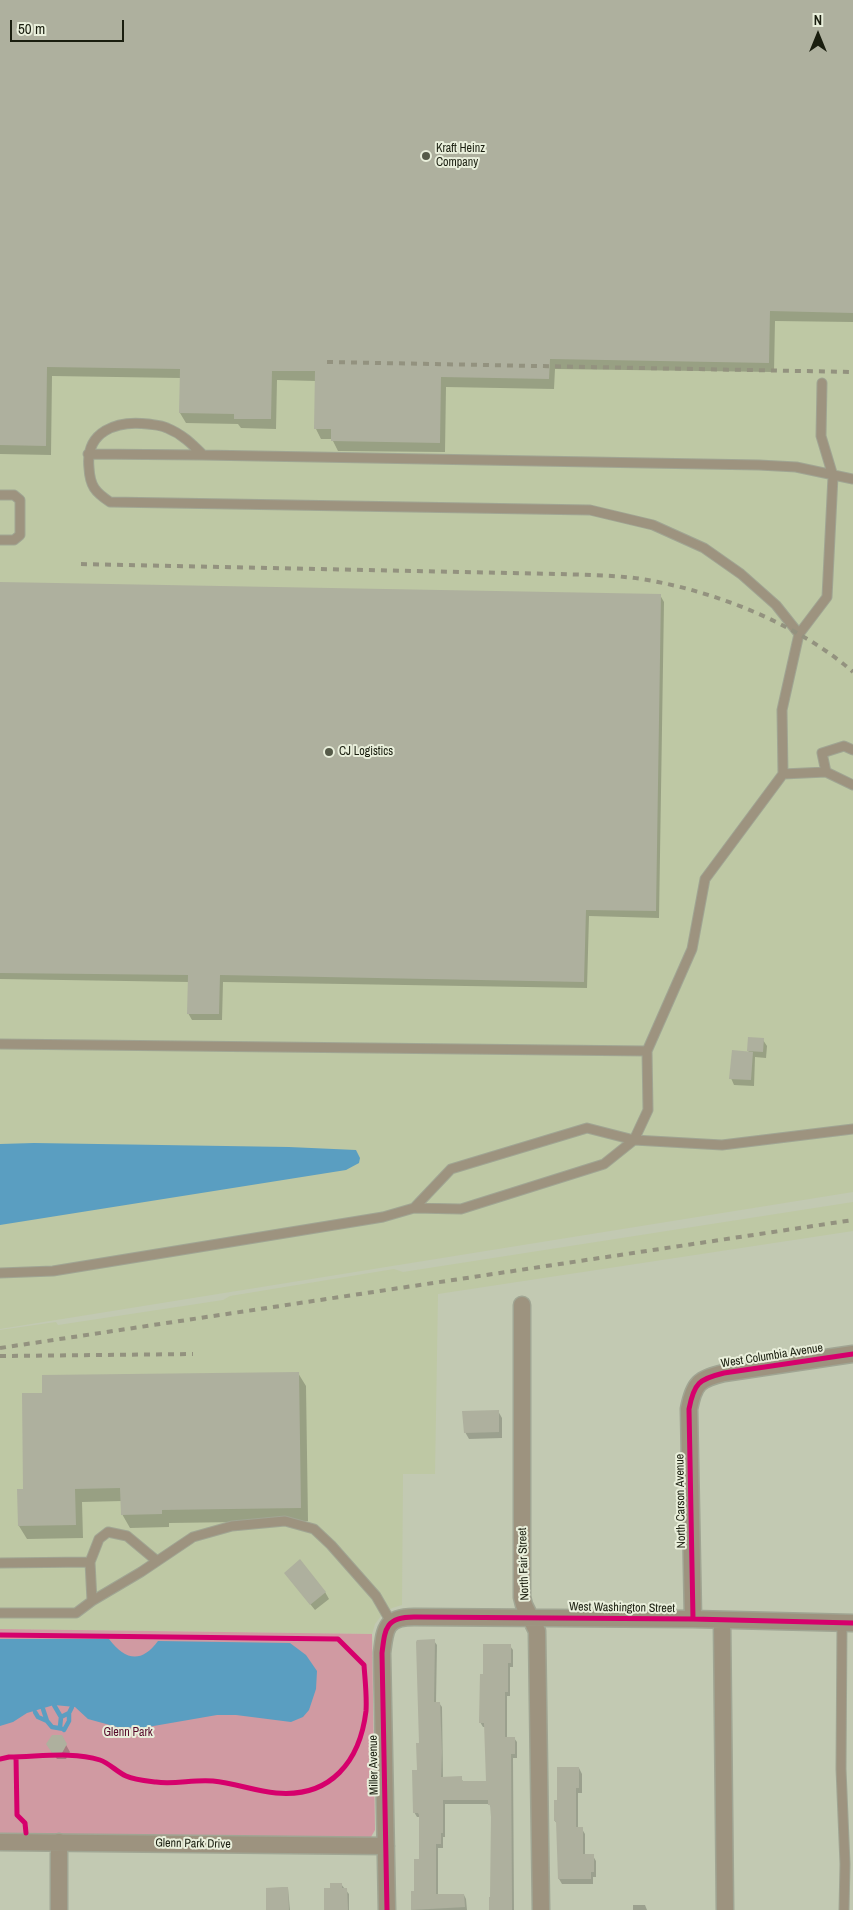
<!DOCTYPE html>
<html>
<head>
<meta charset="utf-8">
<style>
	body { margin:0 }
	#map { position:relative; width:853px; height:1910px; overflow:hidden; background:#c2c9b2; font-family:"Archivo Narrow",sans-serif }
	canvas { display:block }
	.north { position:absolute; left:793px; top:10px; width:50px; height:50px; -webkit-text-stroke:4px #e9efdb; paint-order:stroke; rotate:0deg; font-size:14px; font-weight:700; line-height:20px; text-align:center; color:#1a1e0f }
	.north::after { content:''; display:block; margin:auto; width:18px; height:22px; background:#1a1e0f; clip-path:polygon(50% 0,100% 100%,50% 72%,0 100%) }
	.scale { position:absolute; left:10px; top:20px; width:114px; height:22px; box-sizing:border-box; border:2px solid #1a1e0f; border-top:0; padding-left:6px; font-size:15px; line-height:18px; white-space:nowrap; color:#1a1e0f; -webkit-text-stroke:4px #e9efdb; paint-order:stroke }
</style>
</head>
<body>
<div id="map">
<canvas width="853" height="1910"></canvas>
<div class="north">N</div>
<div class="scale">50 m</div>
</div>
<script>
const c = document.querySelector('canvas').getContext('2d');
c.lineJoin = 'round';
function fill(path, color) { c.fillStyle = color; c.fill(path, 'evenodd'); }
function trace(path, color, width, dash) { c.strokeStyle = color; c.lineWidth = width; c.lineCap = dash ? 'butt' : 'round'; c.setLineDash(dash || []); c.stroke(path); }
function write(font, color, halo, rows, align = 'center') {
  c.font = font + ' "Archivo Narrow",sans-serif'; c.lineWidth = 4; c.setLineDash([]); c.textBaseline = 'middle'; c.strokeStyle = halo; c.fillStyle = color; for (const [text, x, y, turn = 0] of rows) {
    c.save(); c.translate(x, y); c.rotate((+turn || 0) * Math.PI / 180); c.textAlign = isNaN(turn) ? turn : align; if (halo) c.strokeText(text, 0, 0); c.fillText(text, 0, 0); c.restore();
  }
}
fill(new Path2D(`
	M 0,0 L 853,0 L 853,1192 L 0,1329 Z
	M 853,1202 L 853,1231 L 438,1294 L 435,1474 L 403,1474 L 402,1605 L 392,1608 L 381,1616 L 375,1624 L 372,1634 L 0,1629 L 0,1330 L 56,1322 L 58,1325 L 223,1300 L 230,1296 L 394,1269 L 403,1272 Z`), '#bec8a4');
fill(new Path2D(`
	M 0,1629 L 372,1634 L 375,1830 L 371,1837 L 362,1839 L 0,1834 Z`), '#d09aa2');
fill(new Path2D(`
	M 34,1143 L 289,1147 L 356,1150 L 360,1158 L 359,1163 L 346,1170 L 0,1225 L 0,1144 Z
	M 0,1639 L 109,1639 C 125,1660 141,1664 158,1641 L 290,1643 L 306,1655 L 317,1671 L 316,1689 L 309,1710 L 303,1717 L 291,1722 L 236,1715 L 217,1715 L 142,1728 L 117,1727 L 88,1719 L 75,1707 L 54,1705 L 27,1713 L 13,1722 L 0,1726 Z`), '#5a9ec1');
fill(new Path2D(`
	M 0,0 L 853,0 L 853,322 L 775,321 L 774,372 L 555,369 L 554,389 L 446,387 L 445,452 L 338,451 L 332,439 L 321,439 L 316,429 L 316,381 L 277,380 L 276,429 L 241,428 L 238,424 L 186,423 L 180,413 L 181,378 L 52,376 L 51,455 L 0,454 Z
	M 0,583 L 660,595 L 664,602 L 659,918 L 589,916 L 587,988 L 223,982 L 222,1020 L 192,1020 L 188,1013 L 189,982 L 0,979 Z
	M 763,1040 L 767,1046 L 766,1058 L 755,1057 L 754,1086 L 734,1085 L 731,1078 L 749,1053 L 748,1050 Z
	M 298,1373 L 306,1386 L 308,1521 L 169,1523 L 169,1527 L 130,1528 L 122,1514 L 122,1501 L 82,1502 L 83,1538 L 27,1539 L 19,1526 L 44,1394 Z
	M 498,1411 L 502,1418 L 502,1438 L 469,1439 L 465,1432 Z
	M 285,1573 L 325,1592 L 329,1599 L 315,1610 Z
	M 434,1641 L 437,1645 L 436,1703 L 439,1703 L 442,1707 L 443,1778 L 461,1778 L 464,1783 L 488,1783 L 486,1727 L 483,1727 L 480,1722 L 484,1675 L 510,1646 L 513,1650 L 513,1667 L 510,1667 L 510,1696 L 507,1696 L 507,1738 L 514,1738 L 517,1742 L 517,1758 L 513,1758 L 514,1910 L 491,1910 L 492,1809 L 489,1804 L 445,1804 L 445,1837 L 443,1837 L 443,1848 L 438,1848 L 438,1896 L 464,1895 L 466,1899 L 467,1910 L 412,1910 L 412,1892 L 415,1892 L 421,1861 L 420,1817 L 417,1817 L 414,1812 L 420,1744 Z
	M 61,1736 L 70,1752 L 66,1759 L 57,1759 L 51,1751 Z
	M 579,1768 L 582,1774 L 582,1793 L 578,1793 L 578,1829 L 582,1829 L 585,1834 L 585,1856 L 593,1856 L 596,1861 L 596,1877 L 593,1877 L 593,1884 L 562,1884 L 559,1879 L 558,1825 L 555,1821 L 558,1801 Z
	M 341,1884 L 349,1894 L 349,1910 L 325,1910 Z
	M 288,1888 L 290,1910 L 267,1910 Z
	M 633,1905 L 645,1905 L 647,1910 L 633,1910 Z`), '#0003');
trace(new Path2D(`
	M 54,1705 L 61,1717
	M 43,1709 L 47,1721 L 52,1727 L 64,1729
	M 35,1712 L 38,1717 L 47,1721
	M 60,1727 L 61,1717 L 69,1713 L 72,1707
	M 64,1730 L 69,1721 L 69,1713`), '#5a9ec1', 4.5);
fill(new Path2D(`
	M 0,0 L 853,0 L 853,313 L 770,311 L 769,363 L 550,359 L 549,379 L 441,377 L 440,443 L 331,441 L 331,429 L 314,429 L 315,371 L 272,371 L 271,419 L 234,419 L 234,414 L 179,413 L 180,369 L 47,367 L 46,446 L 0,445 Z
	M 0,582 L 661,594 L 656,911 L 586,910 L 584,982 L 220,975 L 219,1014 L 187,1014 L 188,975 L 0,973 Z
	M 748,1037 L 764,1038 L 763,1052 L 747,1051 Z
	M 732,1050 L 753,1052 L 751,1080 L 729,1079 Z
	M 299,1372 L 301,1508 L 162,1510 L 162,1514 L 121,1515 L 120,1488 L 75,1489 L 76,1525 L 18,1526 L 17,1489 L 23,1489 L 22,1393 L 42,1393 L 42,1375 Z
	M 499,1410 L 499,1432 L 464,1433 L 462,1411 Z
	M 300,1559 L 326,1592 L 310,1605 L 284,1573 Z
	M 435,1639 L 434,1702 L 440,1702 L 442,1752 L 441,1777 L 462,1776 L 462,1781 L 486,1781 L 484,1723 L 479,1723 L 480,1674 L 483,1674 L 483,1644 L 511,1644 L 511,1663 L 508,1663 L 508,1692 L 505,1692 L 505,1737 L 515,1737 L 515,1754 L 511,1754 L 512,1910 L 489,1910 L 489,1897 L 490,1897 L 491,1817 L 490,1805 L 488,1805 L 488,1800 L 443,1800 L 443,1833 L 441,1833 L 441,1844 L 436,1844 L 436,1894 L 464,1894 L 465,1907 L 411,1910 L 411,1891 L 414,1891 L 414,1859 L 419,1859 L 419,1815 L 418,1813 L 413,1813 L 412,1770 L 417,1770 L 416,1743 L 419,1743 L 416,1642 L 417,1640 Z
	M 52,1735 L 62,1735 L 67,1744 L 62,1753 L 52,1753 L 46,1744 Z
	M 557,1767 L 579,1767 L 579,1788 L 576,1788 L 576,1827 L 583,1827 L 583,1854 L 594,1854 L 594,1872 L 591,1872 L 591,1879 L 558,1879 L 556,1821 L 554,1821 L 554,1800 L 557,1800 Z
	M 330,1883 L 342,1883 L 342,1888 L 347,1888 L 348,1910 L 324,1910 L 324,1888 L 330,1888 Z
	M 282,1887 L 288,1887 L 289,1910 L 266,1910 L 266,1888 Z`), '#aeb09e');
const service = new Path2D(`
	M 88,454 L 203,455
	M 0,495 L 14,495 L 20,500 L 20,535 L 14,540 L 0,540
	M 799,634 L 776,605 L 741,574 L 704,548 L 653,525 L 590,510 L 110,502 C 95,492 90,486 89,468 C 85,431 117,420 148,424 C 154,425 161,425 167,428 C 182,434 192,444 203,455 L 759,465 L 796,467 L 853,479
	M 826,772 L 822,753 L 844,746 L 853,750
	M 783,774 L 826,772 L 853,785
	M 0,1044 L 647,1051
	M 414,1208 L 451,1169 L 587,1128 L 634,1140 L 722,1145 L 853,1129
	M 0,1273 L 53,1271 L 383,1217 L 414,1208 L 461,1209 L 604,1164 L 634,1140 L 648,1110 L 647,1051 L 692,949 L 705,879 L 783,774 L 782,710 L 799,634 L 827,597 L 833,476 L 821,436 L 822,383
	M 90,1562 L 92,1601
	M 0,1563 L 90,1562 L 99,1539 L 108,1532 L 127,1536 L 157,1561
	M 0,1613 L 76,1613 L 92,1601 L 141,1572 L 193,1537 L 232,1526 L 285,1521 L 314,1529 L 331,1545 L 376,1596 L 391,1622
	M 842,1622 L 841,1769 L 845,1864 L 844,1910`);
const minor = new Path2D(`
	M 522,1305 L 522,1597 L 524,1605 L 537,1631 L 541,1910
	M 693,1619 L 689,1409 C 694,1383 699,1379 724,1373 L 853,1354
	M 722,1620 L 725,1910
	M 0,1842 L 386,1846
	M 59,1842 L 59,1910
	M 387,1910 L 382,1653 C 385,1629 385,1617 414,1617 L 693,1619 L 853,1623`);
trace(service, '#a0a593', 11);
trace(minor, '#a0a593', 19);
trace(service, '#9d937f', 9);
trace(minor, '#9d937f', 16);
trace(new Path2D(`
	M 327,362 L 853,372
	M 81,564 L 559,574 C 592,575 626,575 658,582 C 724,595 802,627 853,672
	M 0,1348 L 853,1220
	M 0,1356 L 193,1354`), '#93927f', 4, [6, 6]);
trace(new Path2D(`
	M 693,1619 L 689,1409 C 694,1383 699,1379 724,1373 L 853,1354
	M 0,1635 L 338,1639 L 364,1665 C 365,1680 367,1696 366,1711 C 360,1761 331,1798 276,1793 C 255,1791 234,1783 213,1781 C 194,1779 174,1785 156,1782 C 147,1781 134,1780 126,1776 C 117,1772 109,1763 100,1760 C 72,1751 38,1757 9,1757 L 0,1759
	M 16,1757 L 17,1815 L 25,1823 L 26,1833
	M 387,1910 L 382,1653 C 385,1629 385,1617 414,1617 L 693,1619 L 853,1623`), '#d6006c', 5);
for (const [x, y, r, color] of [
	[426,156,5,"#555a48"],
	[329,752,5,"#555a48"]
]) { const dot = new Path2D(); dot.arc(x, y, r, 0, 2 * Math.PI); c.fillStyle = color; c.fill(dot); trace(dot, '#e9efdb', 2); }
write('12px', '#1a1e0f', '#e9efdb', [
	["Kraft Heinz",436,149],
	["Company",436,163],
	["CJ Logistics",339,752]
], 'left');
write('12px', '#1a1e0f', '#e9efdb', [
	["West Columbia Avenue",772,1356,-9],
	["North Carson Avenue",681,1501,-91],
	["North Fair Street",524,1564,-92],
	["West Washington Street",622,1608,1],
	["Miller Avenue",374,1765,-91],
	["Glenn Park Drive",193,1844,1]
]);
write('12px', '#57092b', '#e9efdb', [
	["Glenn Park",128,1733]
]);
</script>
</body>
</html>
